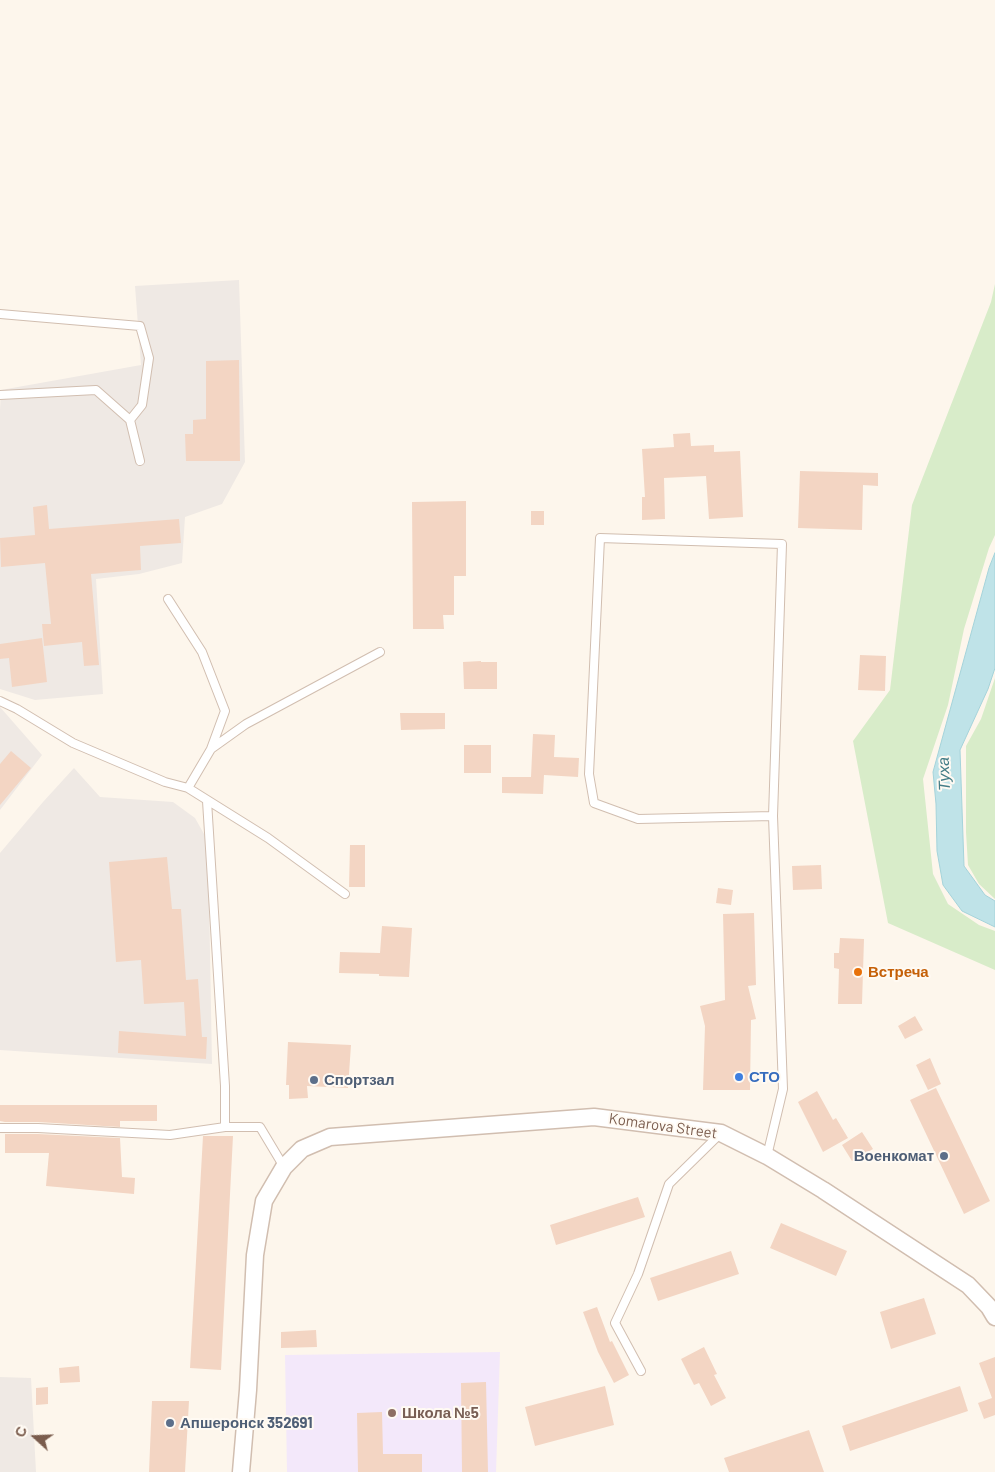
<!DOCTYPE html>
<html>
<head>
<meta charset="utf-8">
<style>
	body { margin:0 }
	#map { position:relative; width:995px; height:1472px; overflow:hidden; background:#fdf6ec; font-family:Barlow,sans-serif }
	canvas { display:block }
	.north { position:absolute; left:10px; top:1412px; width:50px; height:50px; -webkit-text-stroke:4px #fffaf3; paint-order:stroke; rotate:290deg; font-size:14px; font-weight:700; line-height:20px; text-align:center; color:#7a5c4d }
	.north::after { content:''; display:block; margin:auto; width:18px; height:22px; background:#7a5c4d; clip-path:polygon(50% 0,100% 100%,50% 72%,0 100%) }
</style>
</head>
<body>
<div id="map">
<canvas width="995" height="1472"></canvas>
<div class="north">С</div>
</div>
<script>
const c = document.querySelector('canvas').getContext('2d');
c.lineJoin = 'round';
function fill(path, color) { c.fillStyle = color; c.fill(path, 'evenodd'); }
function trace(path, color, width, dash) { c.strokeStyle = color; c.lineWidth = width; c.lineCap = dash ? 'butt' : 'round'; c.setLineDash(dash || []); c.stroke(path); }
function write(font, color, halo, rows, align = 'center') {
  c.font = font + ' Barlow,sans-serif'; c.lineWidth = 4; c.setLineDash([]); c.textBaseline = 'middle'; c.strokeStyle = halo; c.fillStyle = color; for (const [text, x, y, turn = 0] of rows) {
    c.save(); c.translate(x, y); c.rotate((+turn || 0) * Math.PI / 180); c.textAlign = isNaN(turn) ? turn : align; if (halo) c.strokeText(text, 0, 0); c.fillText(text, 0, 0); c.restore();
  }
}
fill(new Path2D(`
	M 239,280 L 245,462 L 222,504 L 185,517 L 182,563 L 139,574 L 96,579 L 103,694 L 35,700 L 0,689 L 0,410 L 1,390 L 141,365 L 135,286 Z
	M 0,707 L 42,755 L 0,810 Z
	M 74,768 L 100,797 L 173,802 L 195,818 L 208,841 L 212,1064 L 0,1050 L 0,853 L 43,802 Z
	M 0,1377 L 31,1378 L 36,1472 L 0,1472 Z`), '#efe9e4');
fill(new Path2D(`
	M 500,1352 L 496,1472 L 287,1472 L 285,1355 Z`), '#f3e8fa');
fill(new Path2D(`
	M 995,284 L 995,535 L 989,548 L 964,629 L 948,705 L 923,779 L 933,874 L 948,904 L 979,925 L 995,931 L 995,970 L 888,923 L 853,741 L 890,690 L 912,505 L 991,302 Z
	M 995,678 L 995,899 L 979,884 L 968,865 L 966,832 L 966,746 L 981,719 Z`), '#d8ecc9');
const water = new Path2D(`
	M 995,553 L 995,668 L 988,689 L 960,750 L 964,866 L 985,895 L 995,901 L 995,927 L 962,911 L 943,885 L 937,851 L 936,804 L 933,772 L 989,568 Z`);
fill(water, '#bfe3e8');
trace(water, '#a5d3da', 1);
fill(new Path2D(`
	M 239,360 L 240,461 L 186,461 L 185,434 L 193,434 L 193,420 L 206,419 L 206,361 Z
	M 690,433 L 691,446 L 714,445 L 714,452 L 740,451 L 743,517 L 709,519 L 706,476 L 664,478 L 665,519 L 642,520 L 642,497 L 645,497 L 642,449 L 674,447 L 673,434 Z
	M 800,471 L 878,473 L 878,486 L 863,485 L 862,530 L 798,528 Z
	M 466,501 L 466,576 L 454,576 L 454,615 L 443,615 L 444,629 L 413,629 L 412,502 Z
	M 47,505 L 49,529 L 179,519 L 181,543 L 140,546 L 141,570 L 91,574 L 99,665 L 84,666 L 82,642 L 44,646 L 42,624 L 51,624 L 45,563 L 1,567 L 0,538 L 35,535 L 33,507 Z
	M 531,511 L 544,511 L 544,525 L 531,525 Z
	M 42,638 L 47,682 L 12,687 L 9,658 L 0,659 L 0,644 Z
	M 860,655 L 886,656 L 885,691 L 858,690 Z
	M 481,661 L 481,662 L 497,662 L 497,689 L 464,689 L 463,662 Z
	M 400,713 L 445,713 L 445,729 L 401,730 Z
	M 533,734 L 555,735 L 554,757 L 579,758 L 578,777 L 544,775 L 543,794 L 502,793 L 502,777 L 531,777 Z
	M 464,745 L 491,745 L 491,773 L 464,773 Z
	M 11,751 L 31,768 L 0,805 L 0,764 Z
	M 350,845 L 365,845 L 365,887 L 349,887 Z
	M 167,857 L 172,909 L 181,909 L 186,980 L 198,979 L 202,1037 L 207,1037 L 206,1059 L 118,1053 L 119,1031 L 186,1036 L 184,1002 L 144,1004 L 141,960 L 116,962 L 109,862 Z
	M 821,865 L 822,889 L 793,890 L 792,866 Z
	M 718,888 L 733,890 L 731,905 L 716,903 Z
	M 754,913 L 756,985 L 748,986 L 756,1019 L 751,1020 L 750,1090 L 703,1090 L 705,1026 L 700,1006 L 725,1000 L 723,914 Z
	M 382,926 L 412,928 L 409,977 L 379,976 L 379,974 L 339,973 L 340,952 L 380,953 Z
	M 840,938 L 864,939 L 862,1004 L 838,1004 L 839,969 L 834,968 L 834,953 L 839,953 Z
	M 915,1016 L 923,1030 L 905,1039 L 898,1026 Z
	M 288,1042 L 351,1045 L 348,1088 L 307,1086 L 308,1098 L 289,1099 L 289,1085 L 286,1085 Z
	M 930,1058 L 941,1084 L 928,1090 L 916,1065 Z
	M 936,1088 L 990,1201 L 964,1214 L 910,1100 Z
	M 817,1091 L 833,1120 L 836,1118 L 848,1138 L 823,1152 L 798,1102 Z
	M 0,1105 L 157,1105 L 157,1121 L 120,1121 L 120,1127 L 38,1122 L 5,1122 L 0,1121 Z
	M 862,1132 L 873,1149 L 852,1161 L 842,1145 Z
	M 5,1134 L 38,1134 L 120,1138 L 122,1177 L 135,1178 L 134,1194 L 46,1186 L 49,1153 L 5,1153 Z
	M 203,1136 L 233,1136 L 221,1370 L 190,1368 Z
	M 638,1197 L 645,1217 L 556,1245 L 550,1225 Z
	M 781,1223 L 847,1251 L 836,1276 L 770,1248 Z
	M 731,1251 L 739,1274 L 658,1301 L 650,1278 Z
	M 924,1298 L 936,1334 L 891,1349 L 880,1312 Z
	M 597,1307 L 610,1342 L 612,1341 L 629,1375 L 614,1383 L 598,1352 L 583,1312 Z
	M 316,1330 L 317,1347 L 281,1348 L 281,1332 Z
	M 704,1347 L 717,1374 L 714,1375 L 726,1398 L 711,1406 L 699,1383 L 694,1385 L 681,1359 Z
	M 995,1357 L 995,1415 L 984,1419 L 978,1403 L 992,1398 L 979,1363 Z
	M 79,1366 L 80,1382 L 60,1383 L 59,1368 Z
	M 486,1382 L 488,1472 L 462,1472 L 461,1383 Z
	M 605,1386 L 614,1425 L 535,1446 L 525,1407 Z
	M 960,1386 L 968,1411 L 850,1451 L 842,1426 Z
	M 48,1387 L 48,1404 L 36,1405 L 36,1388 Z
	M 152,1401 L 189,1401 L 185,1472 L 149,1472 Z
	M 382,1412 L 383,1454 L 422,1454 L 422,1472 L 358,1472 L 357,1413 Z
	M 809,1430 L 824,1472 L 729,1472 L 724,1458 Z`), '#f3d5c3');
const service = new Path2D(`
	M 0,314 L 140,326 L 149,358 L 142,405 L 130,420 L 140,461
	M 0,395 L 96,390 L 130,420
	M 168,599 L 202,652 L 225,711 L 211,749
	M 0,701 L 17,709 L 73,743 L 165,782 L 188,788 L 268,838 L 345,894
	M 188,788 L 211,749 L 246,724 L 380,652
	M 207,801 L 225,1086 L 225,1127 L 260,1127 L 284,1167
	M 0,1128 L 38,1128 L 170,1135 L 225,1127
	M 767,1156 L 783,1089 L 773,816 L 782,544 L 600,538 L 589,774 L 594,803 L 638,819 L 773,816
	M 641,1371 L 615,1323 L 638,1274 L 669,1184 L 720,1134`);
const minor = new Path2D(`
	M 241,1472 L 248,1390 L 255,1255 L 264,1201 L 284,1167 L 302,1149 L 330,1137 L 594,1117 L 721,1133 L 767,1156 L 823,1190 L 968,1285 L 989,1307 L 995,1317`);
trace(service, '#d1beb0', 10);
trace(minor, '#d1beb0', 19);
trace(service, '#fff', 8);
trace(minor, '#fff', 16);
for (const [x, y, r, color] of [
	[858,972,5,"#e8710a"],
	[739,1077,5,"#3f7fe0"],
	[314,1080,5,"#5c6f8a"],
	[944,1156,5,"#5c6f8a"],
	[392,1413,5,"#8d6e63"],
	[170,1423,5,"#5c6f8a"]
]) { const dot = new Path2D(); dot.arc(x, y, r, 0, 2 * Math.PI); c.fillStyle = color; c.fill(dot); trace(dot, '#fffaf3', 2); }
write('bold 15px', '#c56008', '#fffaf3', [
	["Встреча",868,972]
], 'left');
write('bold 15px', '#366cbe', '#fffaf3', [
	["СТО",749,1077]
], 'left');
write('bold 15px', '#4e5e75', '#fffaf3', [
	["Спортзал",324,1080],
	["Военкомат",934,1156,"right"],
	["Апшеронск 352691",180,1423]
], 'left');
write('15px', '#7a5c4d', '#fffaf3', [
	["Komarova Street",663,1126,8]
]);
write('bold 15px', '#785e54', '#fffaf3', [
	["Школа №5",402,1413]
], 'left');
write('italic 16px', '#437c86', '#fffaf3', [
	["Туха",944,774,-92]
]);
</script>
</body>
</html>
